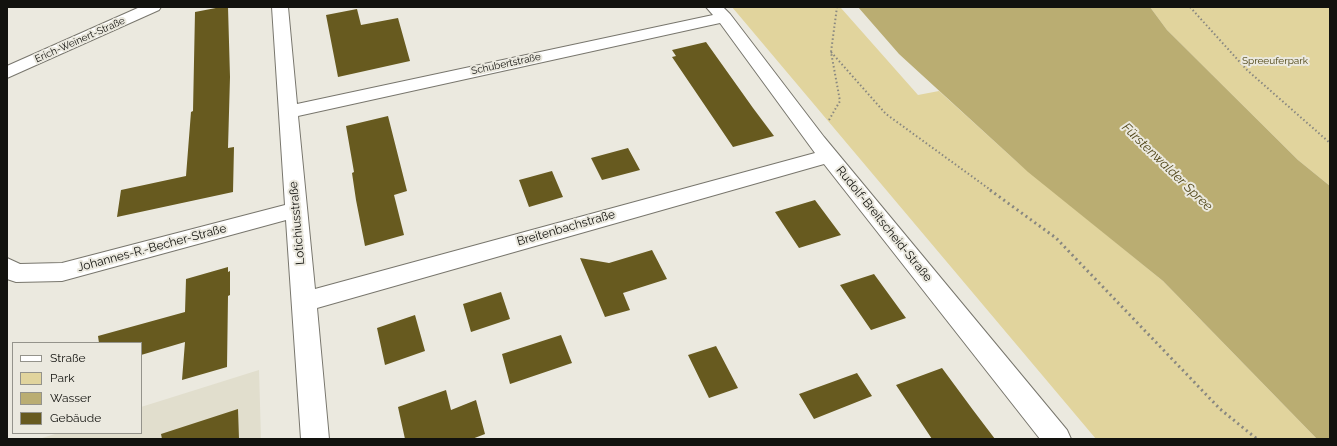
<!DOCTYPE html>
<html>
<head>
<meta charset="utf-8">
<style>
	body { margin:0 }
	#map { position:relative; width:1337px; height:446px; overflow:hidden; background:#ebe9df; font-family:Raleway,sans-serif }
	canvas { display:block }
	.frame { position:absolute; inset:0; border:8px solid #12120e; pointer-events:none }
	.legend { position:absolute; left:12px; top:342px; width:130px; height:92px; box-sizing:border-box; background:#ebe9df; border:1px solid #94938b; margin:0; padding:5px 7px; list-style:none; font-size:12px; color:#12120e }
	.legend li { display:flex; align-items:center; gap:8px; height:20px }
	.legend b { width:20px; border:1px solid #94938b }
</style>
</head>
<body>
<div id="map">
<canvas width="1337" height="446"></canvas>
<div class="frame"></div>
<ul class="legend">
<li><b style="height:5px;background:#fff"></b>Straße</li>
<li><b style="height:11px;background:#e1d49d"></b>Park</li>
<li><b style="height:11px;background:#baad72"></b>Wasser</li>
<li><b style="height:11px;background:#675a1f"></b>Gebäude</li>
</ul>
</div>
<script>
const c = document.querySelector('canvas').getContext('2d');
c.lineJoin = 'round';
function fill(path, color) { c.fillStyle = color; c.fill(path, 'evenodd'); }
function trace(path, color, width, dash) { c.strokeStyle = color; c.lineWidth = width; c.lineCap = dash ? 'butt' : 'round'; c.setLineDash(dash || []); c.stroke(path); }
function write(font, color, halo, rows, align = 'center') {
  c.font = font + ' Raleway,sans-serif'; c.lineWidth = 4; c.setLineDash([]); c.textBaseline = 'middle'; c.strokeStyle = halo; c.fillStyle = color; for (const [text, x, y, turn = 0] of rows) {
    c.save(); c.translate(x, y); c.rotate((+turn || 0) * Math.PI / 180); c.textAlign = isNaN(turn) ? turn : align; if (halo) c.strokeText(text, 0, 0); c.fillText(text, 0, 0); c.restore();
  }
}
fill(new Path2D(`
	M 259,370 L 261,439 L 39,439 L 58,433 L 141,433 L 141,407 Z`), '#e1decd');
fill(new Path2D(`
	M 732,7 L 843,7 L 841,8 L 918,95 L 939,91 L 1016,161 L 1163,281 L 1317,439 L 1096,439 Z
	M 1150,7 L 1330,7 L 1330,186 L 1298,160 L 1167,30 Z`), '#e1d49d');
fill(new Path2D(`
	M 858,7 L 1150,7 L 1167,30 L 1298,160 L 1330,186 L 1330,439 L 1317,439 L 1163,281 L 1028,172 L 899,54 Z`), '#baad72');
fill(new Path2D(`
	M 221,7 L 228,7 L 230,77 L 228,148 L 234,147 L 233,192 L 117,217 L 121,190 L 186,176 L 191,112 L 193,111 L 195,12 Z
	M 357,9 L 361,25 L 398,18 L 410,61 L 338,77 L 326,15 Z
	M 706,42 L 753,108 L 774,136 L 733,147 L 672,57 L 676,56 L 672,50 Z
	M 388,116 L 407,191 L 394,195 L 404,235 L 365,246 L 356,200 L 352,173 L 354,172 L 346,126 Z
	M 628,148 L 640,170 L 602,180 L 591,158 Z
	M 552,171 L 563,197 L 529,207 L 519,180 Z
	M 815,200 L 841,235 L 799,248 L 775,212 Z
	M 652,250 L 667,279 L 623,293 L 630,310 L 605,317 L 580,258 L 609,263 Z
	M 228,267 L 228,272 L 230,271 L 230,295 L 228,296 L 227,367 L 182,380 L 185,342 L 141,355 L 141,343 L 99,343 L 98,336 L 185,312 L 186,279 Z
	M 874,274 L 906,318 L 871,330 L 840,285 Z
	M 501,292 L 510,319 L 471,332 L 463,304 Z
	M 415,315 L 425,351 L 385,365 L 377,328 Z
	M 561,335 L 572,363 L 510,384 L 502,354 Z
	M 716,346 L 738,388 L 709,398 L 688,355 Z
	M 942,368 L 973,410 L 995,439 L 932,439 L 896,385 Z
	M 857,373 L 872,396 L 814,419 L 799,394 Z
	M 446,390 L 451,410 L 476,400 L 485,434 L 472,439 L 405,439 L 398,407 Z
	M 238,409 L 239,439 L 162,439 L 161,434 Z`), '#675a1f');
const minor = new Path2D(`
	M 272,7 L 288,7 L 297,104 L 713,15 L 706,7 L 723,7 L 730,14 L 824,137 L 1067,430 L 1071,439 L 1040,439 L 824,164 L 317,308 L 329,439 L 301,439 L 286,220 L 62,281 L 16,282 L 7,279 L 7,258 L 20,264 L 62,263 L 285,205 ZM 720,23 L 815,153 L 315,289 L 298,116 Z`);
const major = new Path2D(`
	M 140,7 L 161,7 L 159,10 L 7,78 L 7,66 Z`);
trace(minor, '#78766d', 2);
trace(major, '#78766d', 2);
trace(new Path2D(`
	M 1190,7 L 1247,70 L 1330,143
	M 831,52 L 886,114 L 992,191
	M 829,120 L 840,101 L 831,52 L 837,7`), '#888780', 2, [1.5, 2.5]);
trace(new Path2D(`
	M 990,190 L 1056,238 L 1220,409 L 1257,439`), '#888780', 3, [2, 3.5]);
fill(minor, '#fff');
fill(major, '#fff');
write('10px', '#12120e', '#ebe9df', [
	["Erich-Weinert-Straße",80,40,-24],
	["Schubertstraße",506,64,-12]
]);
write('10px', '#4f4617', '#ebe9df', [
	["Spreeuferpark",1275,61]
]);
write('12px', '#12120e', '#ebe9df', [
	["Lotichiusstraße",297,223,-95],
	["Rudolf-Breitscheid-Straße",884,224,51],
	["Breitenbachstraße",566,228,-16],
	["Johannes-R.-Becher-Straße",152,248,-15]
]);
write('italic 13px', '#4f4517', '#ebe9df', [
	["Fürstenwalder Spree",1167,167,44]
]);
</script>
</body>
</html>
